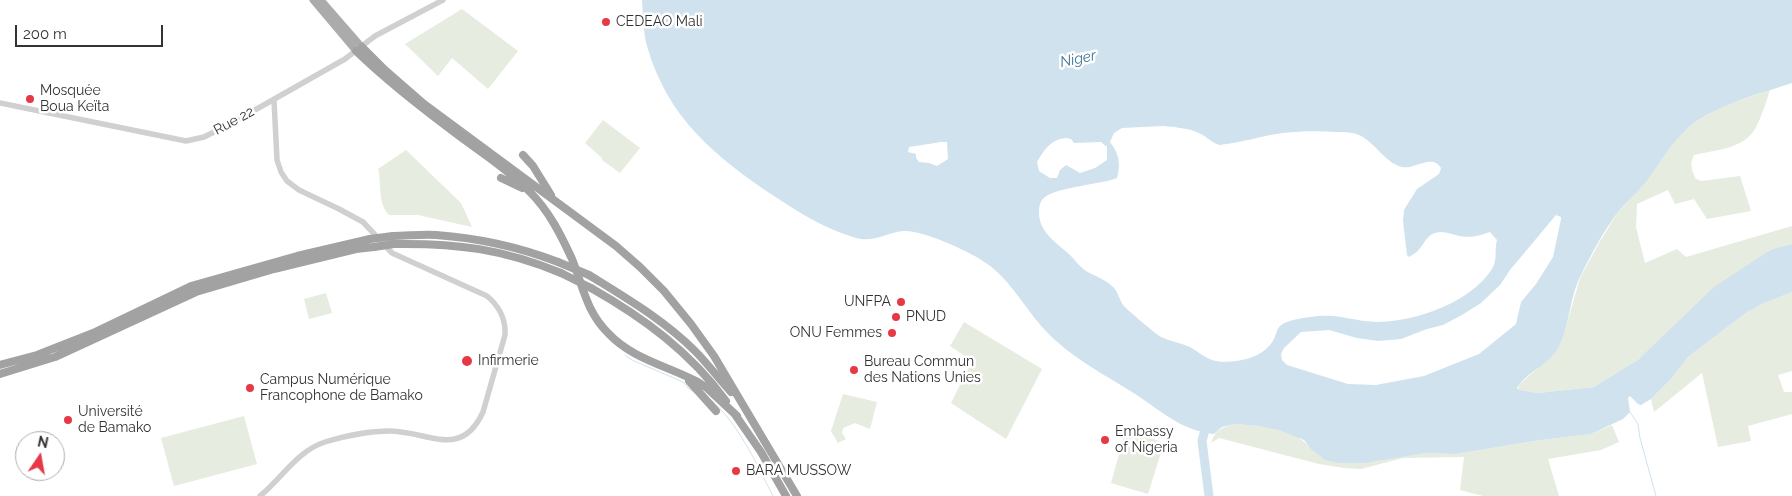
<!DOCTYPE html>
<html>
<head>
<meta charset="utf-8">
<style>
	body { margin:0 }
	#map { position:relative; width:1792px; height:496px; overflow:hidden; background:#fff; font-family:Raleway,sans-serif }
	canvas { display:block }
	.north { position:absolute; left:15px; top:431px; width:50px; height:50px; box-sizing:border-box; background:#fff; border:1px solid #adadad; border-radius:50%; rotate:12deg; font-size:14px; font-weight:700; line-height:20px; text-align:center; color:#333 }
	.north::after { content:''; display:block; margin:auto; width:18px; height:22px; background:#e63946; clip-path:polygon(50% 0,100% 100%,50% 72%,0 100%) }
	.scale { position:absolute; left:15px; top:25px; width:148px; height:22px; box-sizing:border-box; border:2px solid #333; border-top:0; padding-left:6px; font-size:15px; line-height:18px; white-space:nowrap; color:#333; -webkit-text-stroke:4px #fff; paint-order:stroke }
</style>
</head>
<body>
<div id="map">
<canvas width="1792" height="496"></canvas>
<div class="north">N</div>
<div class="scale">200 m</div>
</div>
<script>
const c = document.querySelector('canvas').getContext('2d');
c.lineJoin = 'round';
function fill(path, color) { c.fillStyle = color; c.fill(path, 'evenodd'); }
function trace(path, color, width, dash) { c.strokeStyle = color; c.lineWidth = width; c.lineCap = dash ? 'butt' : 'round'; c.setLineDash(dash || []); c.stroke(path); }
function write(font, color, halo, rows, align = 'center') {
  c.font = font + ' Raleway,sans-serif'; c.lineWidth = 5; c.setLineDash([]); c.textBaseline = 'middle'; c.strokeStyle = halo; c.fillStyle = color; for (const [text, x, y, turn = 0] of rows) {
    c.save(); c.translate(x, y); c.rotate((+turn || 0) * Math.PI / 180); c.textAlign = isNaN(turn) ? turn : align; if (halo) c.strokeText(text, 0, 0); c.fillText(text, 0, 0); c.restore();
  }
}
fill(new Path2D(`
	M 462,9 L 518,51 L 488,89 L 452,58 L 438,76 L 405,44 Z
	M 1770,90 C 1766,102 1762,116 1756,127 C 1745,149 1715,150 1694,155 C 1689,164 1692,171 1696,179 L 1702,181 L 1740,176 L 1751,211 L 1707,219 L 1694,199 L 1675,204 L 1668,190 L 1637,204 L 1636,227 L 1645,263 L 1677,249 L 1686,257 L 1792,226 L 1792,244 L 1772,249 L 1639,359 L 1594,387 L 1538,393 L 1518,390 L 1519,385 L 1549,358 L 1565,330 L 1580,278 L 1599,243 L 1616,215 L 1647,179 L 1677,137 L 1696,122 L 1720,107 Z
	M 603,120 L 640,148 L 620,173 L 602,160 L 602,158 L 585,143 Z
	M 406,150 L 461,203 L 472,227 L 418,215 L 389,215 C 377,202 382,184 378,169 Z
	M 1792,292 L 1792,371 L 1778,375 L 1784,392 L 1792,392 L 1792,414 L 1748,426 L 1751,441 L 1718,447 L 1702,373 L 1654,412 L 1651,399 L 1671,379 L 1688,357 L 1747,312 L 1762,304 Z
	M 326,293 L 332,313 L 309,319 L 304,299 Z
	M 964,322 L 1042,369 L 1006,439 L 951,403 L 972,361 L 950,346 Z
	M 843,394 L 877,402 L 870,429 L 855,423 L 843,428 L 842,433 L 846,439 L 838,443 L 831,431 Z
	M 244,416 L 257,464 L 174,486 L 161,438 Z
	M 1235,424 C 1259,426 1294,427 1310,448 L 1398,457 L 1426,453 L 1456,454 L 1534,441 L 1591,434 L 1612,425 L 1619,442 L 1601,450 L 1548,459 L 1559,496 L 1483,496 L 1460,490 L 1464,457 L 1403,458 L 1361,469 L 1344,468 L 1319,464 L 1219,438 L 1211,443 C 1215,430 1222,427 1235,424 Z
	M 1126,429 L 1164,443 L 1148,494 L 1111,483 Z`), '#e6ecdf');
fill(new Path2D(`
	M 642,0 L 1792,0 L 1792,83 C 1759,94 1726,102 1697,121 C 1675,136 1663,158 1648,179 C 1638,192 1625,203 1615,216 C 1602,234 1591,255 1581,275 C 1569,298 1570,326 1558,348 C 1548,365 1527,372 1517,388 L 1519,390 L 1538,393 L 1594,387 L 1639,359 L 1714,287 L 1772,249 L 1792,244 L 1792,292 L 1762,304 L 1747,312 L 1688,357 L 1671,379 L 1651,399 L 1641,405 L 1638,404 L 1630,396 L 1628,398 L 1630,412 L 1623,419 L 1591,434 L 1534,441 L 1456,454 L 1426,453 L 1364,463 L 1339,463 L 1325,460 L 1310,448 L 1304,440 L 1279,430 L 1258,426 L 1235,424 L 1222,427 L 1214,434 C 1181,431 1159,409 1132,392 C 1102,373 1070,357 1045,330 C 1025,309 1011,280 986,263 C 971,252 923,230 904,231 C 886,232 876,243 856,238 C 825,229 800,213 774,196 C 715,157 667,117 647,46 C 643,31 643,15 642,0 ZM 1163,126 C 1175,127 1189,128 1201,134 C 1207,137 1211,142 1219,145 C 1240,143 1261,136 1283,133 C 1301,131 1319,131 1337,132 C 1344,132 1352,132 1359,135 C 1376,143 1384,162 1402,167 C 1414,170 1432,153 1441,168 L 1439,174 L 1417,189 L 1404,210 L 1403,221 L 1407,255 L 1409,257 C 1424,250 1424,236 1435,233 C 1443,230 1451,234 1459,236 C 1470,238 1479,236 1490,232 L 1497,240 C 1494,250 1498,259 1492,269 C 1471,302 1417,321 1379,322 C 1364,322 1349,318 1334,316 C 1320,315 1307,317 1293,320 C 1271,326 1281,333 1269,346 C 1258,359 1233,364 1216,361 C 1208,360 1197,351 1190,347 C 1180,343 1170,341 1161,337 C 1157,335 1126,309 1123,305 C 1119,299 1118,291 1112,286 C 1105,279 1094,276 1086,271 C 1080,267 1075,260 1070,255 C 1057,243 1041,234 1039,215 C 1039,210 1039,204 1042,200 C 1051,187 1100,185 1117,178 C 1121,165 1119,153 1110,142 L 1114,133 L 1122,128 ZM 1066,138 L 1071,139 L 1074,143 L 1101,142 L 1107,147 L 1107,160 L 1095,168 L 1080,173 L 1066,165 L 1060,170 L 1057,178 L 1050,178 L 1039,171 L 1037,162 C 1045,149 1050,140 1066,138 ZM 941,142 L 947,142 L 948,159 L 937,166 L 929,163 L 919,162 L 916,158 L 916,154 L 908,152 L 909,147 ZM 1556,215 L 1561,217 L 1561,219 L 1553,257 L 1536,284 L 1521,302 L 1516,324 L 1479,354 L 1424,376 L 1376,385 L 1348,384 L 1287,365 L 1282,360 L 1281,354 L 1284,348 L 1301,332 L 1329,330 L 1357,338 L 1378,341 L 1401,339 L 1427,329 L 1443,325 L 1462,315 L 1481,303 L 1500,285 L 1510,270 Z`), '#cfe2ee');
trace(new Path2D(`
	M 625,355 L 632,360 L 683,382 L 688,388 L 695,393
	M 710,399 C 739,424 756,463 773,496
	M 1630,412 L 1638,424 L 1640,438 L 1656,496`), '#cfe2ee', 1);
trace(new Path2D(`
	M 1207,422 L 1202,441 L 1209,496`), '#cfe2ee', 9);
trace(new Path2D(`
	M 0,103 L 186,141 L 204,137 L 232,123 L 345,59 L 375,36 L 443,0
	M 260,496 C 282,478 297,451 325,442 C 345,436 368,431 389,431 C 428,431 461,460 483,412 L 505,335 C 506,318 499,306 487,296 L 392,253 L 363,222 L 339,209 L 299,190 L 287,181 L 281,172 L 277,160 L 274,100`), '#d0d0d0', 5.5);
trace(new Path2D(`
	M 313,0 L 356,51
	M 321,0 L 362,47`), '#ababab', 7);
trace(new Path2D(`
	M 362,47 L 385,70 L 424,104 L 616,246 L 640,267 L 664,291 L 691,324 L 714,356 L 797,496
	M 356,51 C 389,83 424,110 462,138 C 485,155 510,171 530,192 C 549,211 561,235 572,259 C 583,286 586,311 608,333 C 632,359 668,366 698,382 L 707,388 L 737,416
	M 523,155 L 533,166 L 551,195
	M 501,178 L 522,188
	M 393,236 C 407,236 422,234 436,235 C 478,238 519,247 558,262
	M 394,244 C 457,243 503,249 561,273
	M 589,275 C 626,298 664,320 695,351 C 708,364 719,379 731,392
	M 591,288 C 644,318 690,352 726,401
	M 0,365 L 37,355 L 93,333 L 191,286 L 297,256 L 370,239
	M 0,374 L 55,357 L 196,292 L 274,269 L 356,249 L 374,247
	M 689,381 L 716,411
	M 734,413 L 761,452 L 786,496`), '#a2a2a2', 8);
trace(new Path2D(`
	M 370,239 L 393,236
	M 374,247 L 394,244
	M 558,262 L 589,275
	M 561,273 L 591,288`), '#a2a2a2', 8);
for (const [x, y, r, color] of [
	[606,22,5,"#e63946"],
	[30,99,5,"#e63946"],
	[901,302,5,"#e63946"],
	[896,317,5,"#e63946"],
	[892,333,5,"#e63946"],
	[467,361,6,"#e63946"],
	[854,370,5,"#e63946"],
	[250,388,5,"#e63946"],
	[68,420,5,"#e63946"],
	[1105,440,5,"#e63946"],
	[736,471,5,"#e63946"]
]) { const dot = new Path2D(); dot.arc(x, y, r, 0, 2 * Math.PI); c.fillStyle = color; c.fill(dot); trace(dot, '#fff', 2); }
write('14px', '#333', '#fff', [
	["CEDEAO Mali",616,22],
	["Mosquée",40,91],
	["Boua Keïta",40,107],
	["UNFPA",891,302,"right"],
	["PNUD",906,317],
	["ONU Femmes",882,333,"right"],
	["Infirmerie",478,361],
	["Bureau Commun",864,362],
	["des Nations Unies",864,378],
	["Campus Numérique",260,380],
	["Francophone de Bamako",260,396],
	["Université",78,412],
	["de Bamako",78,428],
	["Embassy",1115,432],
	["of Nigeria",1115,448],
	["BARA MUSSOW",746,471]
], 'left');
write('14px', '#333', '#fff', [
	["Rue 22",234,121,-28]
]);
write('italic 15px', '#3f7597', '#fff', [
	["Niger",1078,59,-12]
]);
</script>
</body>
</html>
